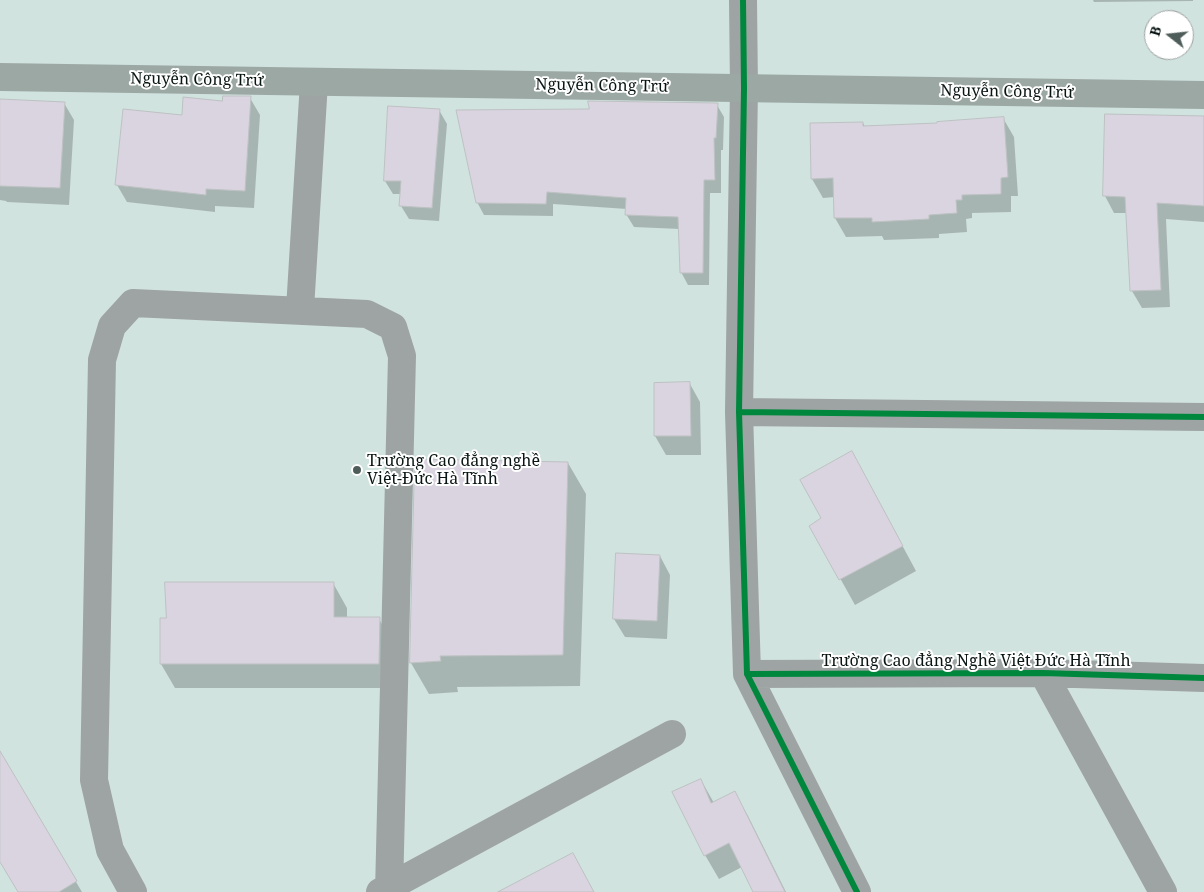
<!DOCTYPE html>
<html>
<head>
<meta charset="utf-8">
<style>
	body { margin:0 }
	#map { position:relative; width:1204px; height:892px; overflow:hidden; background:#d1e3df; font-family:"Noto Serif",serif }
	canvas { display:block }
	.north { position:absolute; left:1144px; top:10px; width:50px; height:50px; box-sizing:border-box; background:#fff; border:1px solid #9da1a1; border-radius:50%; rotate:286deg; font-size:14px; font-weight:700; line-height:20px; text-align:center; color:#091513 }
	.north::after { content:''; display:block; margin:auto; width:18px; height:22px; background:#4f5d5a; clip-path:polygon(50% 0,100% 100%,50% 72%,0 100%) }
</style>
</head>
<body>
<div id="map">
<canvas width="1204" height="892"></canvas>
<div class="north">B</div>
</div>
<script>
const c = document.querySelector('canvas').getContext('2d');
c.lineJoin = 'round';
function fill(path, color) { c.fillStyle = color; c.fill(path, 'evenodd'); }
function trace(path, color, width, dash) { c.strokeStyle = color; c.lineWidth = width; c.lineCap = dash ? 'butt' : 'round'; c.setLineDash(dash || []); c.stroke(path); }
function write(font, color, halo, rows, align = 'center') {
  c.font = font + ' "Noto Serif",serif'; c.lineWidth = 4; c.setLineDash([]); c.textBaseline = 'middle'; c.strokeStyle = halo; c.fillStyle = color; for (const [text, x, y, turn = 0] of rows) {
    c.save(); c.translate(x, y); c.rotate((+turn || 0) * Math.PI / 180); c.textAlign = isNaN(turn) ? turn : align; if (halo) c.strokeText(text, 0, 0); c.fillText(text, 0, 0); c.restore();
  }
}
fill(new Path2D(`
	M 1093,0 L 1193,0 L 1193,1 L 1094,2 Z
	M 250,98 L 260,115 L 254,208 L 215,206 L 215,212 L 127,202 L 117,185 L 124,110 L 183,117 L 223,102 Z
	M 0,101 L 64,103 L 74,120 L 69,205 L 7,202 L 6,201 L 0,200 Z
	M 717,105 L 724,117 L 723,150 L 721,150 L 721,193 L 710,193 L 709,285 L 688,285 L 681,272 L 680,229 L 634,227 L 626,214 L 627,209 L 553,204 L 553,216 L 484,215 L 477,202 L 590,111 Z
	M 439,110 L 447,124 L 439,221 L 409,219 L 401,206 L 402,194 L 393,194 L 385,181 Z
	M 1204,117 L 1204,222 L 1166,219 L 1170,307 L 1142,308 L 1132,291 L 1128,213 L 1114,213 L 1105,196 Z
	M 1003,118 L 1014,137 L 1018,196 L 1011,196 L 1011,212 L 972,213 L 972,218 L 966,219 L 967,232 L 939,234 L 939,238 L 884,240 L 882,236 L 846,237 L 835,218 L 835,197 L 823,198 L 812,179 L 863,123 L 865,127 L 938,125 Z
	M 655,384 L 690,384 L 700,402 L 701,455 L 666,455 L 655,436 Z
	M 416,460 L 568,463 L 586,494 L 580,686 L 457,687 L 458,692 L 429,694 L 411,663 Z
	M 866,478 L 916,571 L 855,605 L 811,526 L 822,519 Z
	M 660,556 L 670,575 L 667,639 L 625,637 L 614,619 Z
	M 333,583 L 347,608 L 347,619 L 379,619 L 393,643 L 392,688 L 175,688 L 161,664 L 167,619 Z
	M 3,759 L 82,892 L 19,892 L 0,860 L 0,760 Z
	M 701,780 L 714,803 L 734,792 L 748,816 L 786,892 L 755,892 L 742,867 L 719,879 L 705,855 Z`), '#0003');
const building = new Path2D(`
	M 223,96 L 251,96 L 245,191 L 206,189 L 206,195 L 115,185 L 123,109 L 182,115 L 183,97 L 222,101 Z
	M 0,99 L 65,102 L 60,188 L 0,186 Z
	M 588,101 L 718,103 L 716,138 L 714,138 L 715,180 L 704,180 L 703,273 L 680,273 L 678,217 L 625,215 L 626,198 L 547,192 L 546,204 L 476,203 L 456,110 L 589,109 Z
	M 388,106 L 440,109 L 432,208 L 399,206 L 401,181 L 384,181 Z
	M 1105,114 L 1204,116 L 1204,206 L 1157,203 L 1161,290 L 1130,291 L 1125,197 L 1103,196 Z
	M 1004,117 L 1008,177 L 1001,178 L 1001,194 L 962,195 L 962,200 L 956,200 L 957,213 L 929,215 L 929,219 L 872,222 L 872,218 L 834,218 L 833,178 L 811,179 L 810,123 L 863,122 L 863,126 L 937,123 L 937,122 Z
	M 690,382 L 691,436 L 654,436 L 654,383 Z
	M 852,451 L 903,546 L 839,580 L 809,526 L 821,518 L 800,480 Z
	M 415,459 L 568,462 L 563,655 L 440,656 L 441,661 L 410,663 Z
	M 616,553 L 660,555 L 657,621 L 613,619 Z
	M 165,582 L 334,582 L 334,617 L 380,617 L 379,664 L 160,664 L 160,618 L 166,618 Z
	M 0,751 L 77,881 L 59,892 L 18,892 L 0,862 Z
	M 701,779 L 711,803 L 735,791 L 785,892 L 753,892 L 729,843 L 704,856 L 672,792 Z
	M 573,853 L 594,892 L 498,892 Z`);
fill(building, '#dad4e0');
trace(building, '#bdc1c2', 1);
trace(new Path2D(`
	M 743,0 L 744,88 L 739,412 L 747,674 L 857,892
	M 300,309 L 314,82
	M 739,412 L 1204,417
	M 1043,673 L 1163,892
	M 747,674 L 1043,673 L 1204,678
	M 133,892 L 110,850 L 94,780 L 102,360 L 112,326 L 133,303 L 367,314 L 393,327 L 402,356 L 389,892
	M 380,892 L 672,734`), '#9ea4a3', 28);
trace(new Path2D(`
	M 0,77 L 1204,95`), '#9ca8a4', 28);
trace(new Path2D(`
	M 743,0 L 744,88 L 739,412 L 747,674 L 857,892
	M 739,412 L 1204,417
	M 747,674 L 1043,673 L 1204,678`), '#00873e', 6);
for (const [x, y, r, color] of [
	[357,470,5,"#4f5d5a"]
]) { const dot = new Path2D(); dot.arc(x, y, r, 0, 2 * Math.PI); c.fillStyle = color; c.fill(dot); trace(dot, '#fff', 2); }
write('16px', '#091513', '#fff', [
	["Nguyễn Công Trứ",197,80,1],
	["Nguyễn Công Trứ",602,86,1],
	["Nguyễn Công Trứ",1007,92,1],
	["Trường Cao đẳng Nghề Việt Đức Hà Tĩnh",976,661]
]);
write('16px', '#091513', '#fff', [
	["Trường Cao đẳng nghề",367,461],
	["Việt-Đức Hà Tĩnh",367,479]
], 'left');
</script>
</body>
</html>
